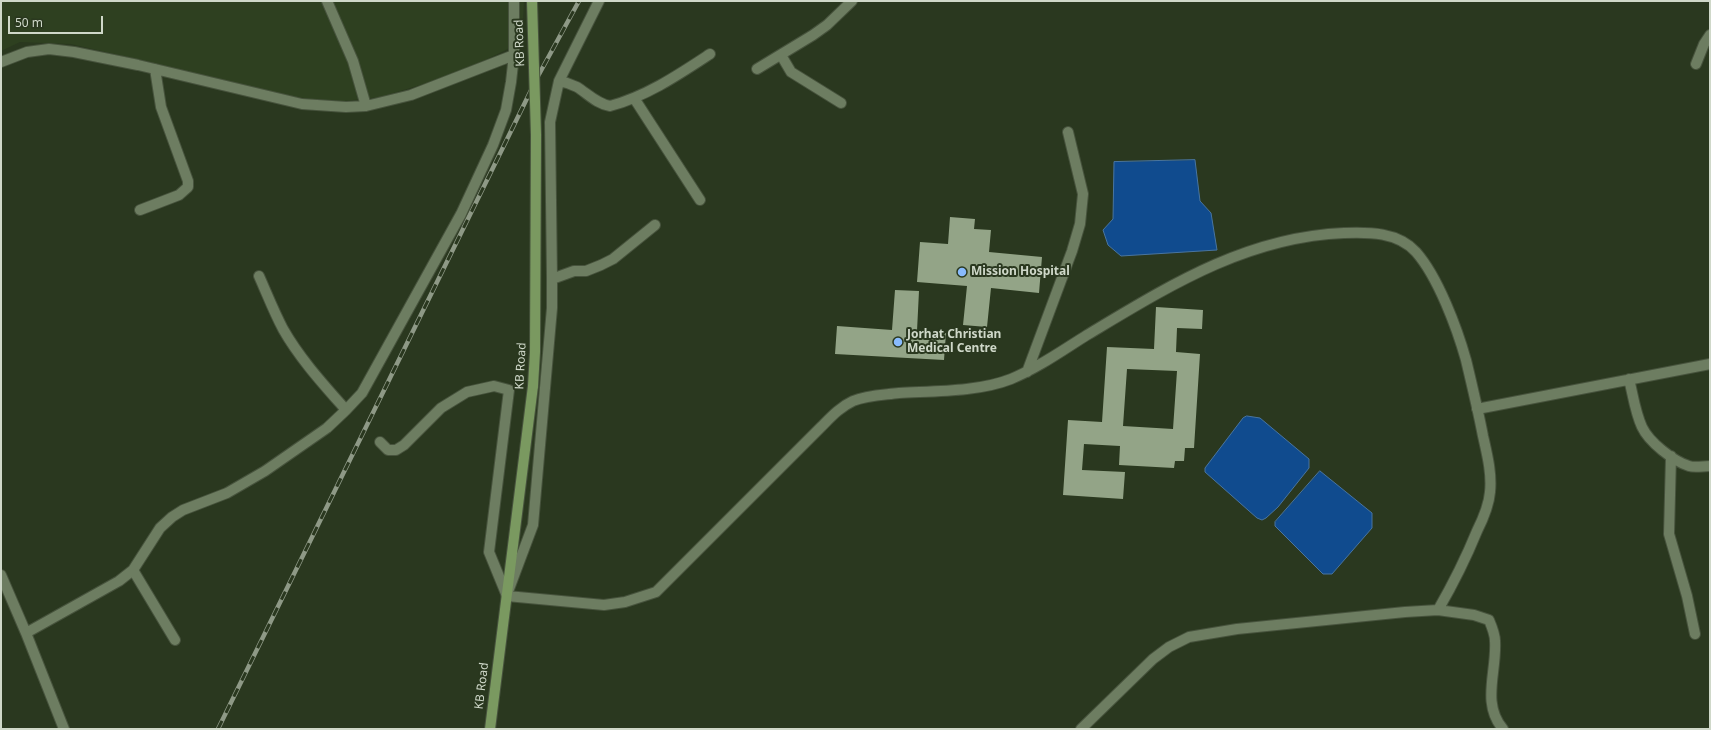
<!DOCTYPE html>
<html>
<head>
<meta charset="utf-8">
<style>
	body { margin:0 }
	#map { position:relative; width:1711px; height:730px; overflow:hidden; background:#2a381f; font-family:"Noto Sans",sans-serif }
	canvas { display:block }
	.frame { position:absolute; inset:0; border:2px solid #cfd8c9; pointer-events:none }
	.scale { position:absolute; left:8px; top:16px; width:95px; height:18px; box-sizing:border-box; border:2px solid #cfd8c9; border-top:0; padding-left:5px; font-size:12px; line-height:14px; white-space:nowrap; color:#cfd8c9; -webkit-text-stroke:3px #2a381f; paint-order:stroke }
</style>
</head>
<body>
<div id="map">
<canvas width="1711" height="730"></canvas>
<div class="frame"></div>
<div class="scale">50 m</div>
</div>
<script>
const c = document.querySelector('canvas').getContext('2d');
c.lineJoin = 'round';
function fill(path, color) { c.fillStyle = color; c.fill(path, 'evenodd'); }
function trace(path, color, width, dash) { c.strokeStyle = color; c.lineWidth = width; c.lineCap = dash ? 'butt' : 'round'; c.setLineDash(dash || []); c.stroke(path); }
function write(font, color, halo, rows, align = 'center') {
  c.font = font + ' "Noto Sans",sans-serif'; c.lineWidth = 4; c.setLineDash([]); c.textBaseline = 'middle'; c.strokeStyle = halo; c.fillStyle = color; for (const [text, x, y, turn = 0] of rows) {
    c.save(); c.translate(x, y); c.rotate((+turn || 0) * Math.PI / 180); c.textAlign = isNaN(turn) ? turn : align; if (halo) c.strokeText(text, 0, 0); c.fillText(text, 0, 0); c.restore();
  }
}
fill(new Path2D(`
	M 1,1 L 524,1 L 522,42 L 481,62 L 427,83 L 380,97 L 344,101 L 311,99 L 274,94 L 149,62 L 71,44 L 20,42 L 1,51 Z`), '#2e4020');
const water = new Path2D(`
	M 1195,160 L 1200,201 L 1211,213 L 1217,250 L 1121,256 L 1108,245 L 1103,230 L 1113,219 L 1114,162 Z
	M 1247,416 L 1260,418 L 1309,459 L 1309,468 L 1278,507 L 1266,518 L 1262,520 L 1257,518 L 1205,472 L 1205,468 L 1243,418 Z
	M 1320,471 L 1372,513 L 1372,528 L 1332,574 L 1323,574 L 1275,526 L 1275,522 Z`);
fill(water, '#104b8e');
trace(water, '#4975a0', 1);
fill(new Path2D(`
	M 950,217 L 975,219 L 974,229 L 991,230 L 989,252 L 1042,257 L 1039,293 L 991,288 L 987,327 L 963,325 L 967,286 L 917,282 L 920,242 L 948,244 Z
	M 895,290 L 919,291 L 917,331 L 946,333 L 944,360 L 835,354 L 837,326 L 892,330 Z
	M 1156,307 L 1203,310 L 1202,329 L 1177,328 L 1176,352 L 1200,354 L 1194,448 L 1185,448 L 1184,461 L 1175,461 L 1174,468 L 1119,465 L 1120,446 L 1084,444 L 1082,470 L 1125,472 L 1123,499 L 1063,495 L 1068,420 L 1102,422 L 1107,347 L 1154,349 ZM 1127,369 L 1177,371 L 1173,429 L 1123,426 Z`), '#93a487');
const minor = new Path2D(`
	M 327,1 L 353,61 L 366,106
	M 781,55 L 791,72 L 841,103
	M 1,62 L 27,52 L 49,49 L 74,52 L 138,65 L 302,104 L 346,107 L 366,106 L 411,95 L 514,55 L 514,1
	M 1696,64 L 1704,44 L 1710,35
	M 757,69 L 813,35 L 827,25 L 852,1
	M 559,81 C 565,82 571,84 577,87 C 588,94 597,104 610,106 C 647,96 678,75 710,54
	M 634,98 L 700,200
	M 140,210 L 179,195 L 188,187 L 188,181 L 161,107 L 155,69
	M 259,276 C 267,294 274,312 283,329 C 300,359 324,385 346,410
	M 552,279 L 550,122 L 559,81 L 599,1
	M 1027,372 L 1072,251 L 1080,224 L 1083,194 L 1068,132
	M 1629,379 C 1633,395 1635,412 1642,427 C 1649,442 1673,461 1689,466 C 1695,468 1703,466 1710,466
	M 1477,409 L 1710,364
	M 380,442 L 388,450 L 396,450 L 404,445 L 441,408 L 467,392 L 494,386 L 509,390 L 489,552 L 507,596
	M 1671,456 L 1669,534 L 1687,596 L 1695,634
	M 1,575 L 26,633 L 64,729
	M 509,589 L 533,525 L 552,308 L 552,279 L 574,271 L 586,271 L 601,265 L 613,259 L 655,225
	M 507,596 L 604,605 L 625,602 L 656,592 L 821,427 C 831,417 840,407 853,401 C 867,395 883,395 899,393 C 934,391 978,392 1011,379 C 1038,368 1063,350 1087,335 C 1169,286 1246,237 1344,233 C 1369,232 1398,232 1416,252 C 1438,277 1457,328 1466,360 C 1472,385 1478,410 1483,436 C 1487,454 1492,473 1490,492 C 1489,505 1483,519 1477,531 C 1466,558 1453,584 1438,610
	M 26,633 L 119,581 L 133,570
	M 175,640 L 133,570 L 160,528 L 172,517 L 183,510 L 227,493 L 265,471 L 327,428 L 346,410 L 362,393 L 461,214 L 493,145 L 506,110 L 511,82 L 514,55
	M 1081,729 L 1153,659 L 1169,647 L 1189,637 L 1237,629 L 1405,612 L 1438,610 L 1474,615 L 1489,620 C 1492,627 1495,634 1495,641 C 1497,672 1481,703 1503,729`);
const primary = new Path2D(`
	M 490,729 L 533,386`);
trace(minor, '#47533d', 12);
trace(primary, '#47533d', 12);
trace(minor, '#6d7d61', 10);
trace(primary, '#7a9960', 10);
const rail = new Path2D(`
	M 218,729 L 537,78 L 579,1`);
trace(rail, '#8e9986', 4.5);
trace(rail, '#2a381f', 3, [9]);
const primaryBridge = new Path2D(`
	M 532,1 L 536,135 L 535,352 L 533,386`);
trace(primaryBridge, '#47533d', 12, []);
trace(primaryBridge, '#7a9960', 10);
for (const [x, y, r, color] of [
	[962,272,5,"#88bafc"],
	[898,342,5,"#88bafc"]
]) { const dot = new Path2D(); dot.arc(x, y, r, 0, 2 * Math.PI); c.fillStyle = color; c.fill(dot); trace(dot, '#2a381f', 1.5); }
write('12px', '#cfd8c9', '#2a381f', [
	["KB Road",520,43,-92],
	["KB Road",521,366,-87],
	["KB Road",482,686,-83]
]);
write('bold 12px', '#cfd8c9', '#2a381f', [
	["Mission Hospital",971,272],
	["Jorhat Christian",907,335],
	["Medical Centre",907,349]
], 'left');
</script>
</body>
</html>
